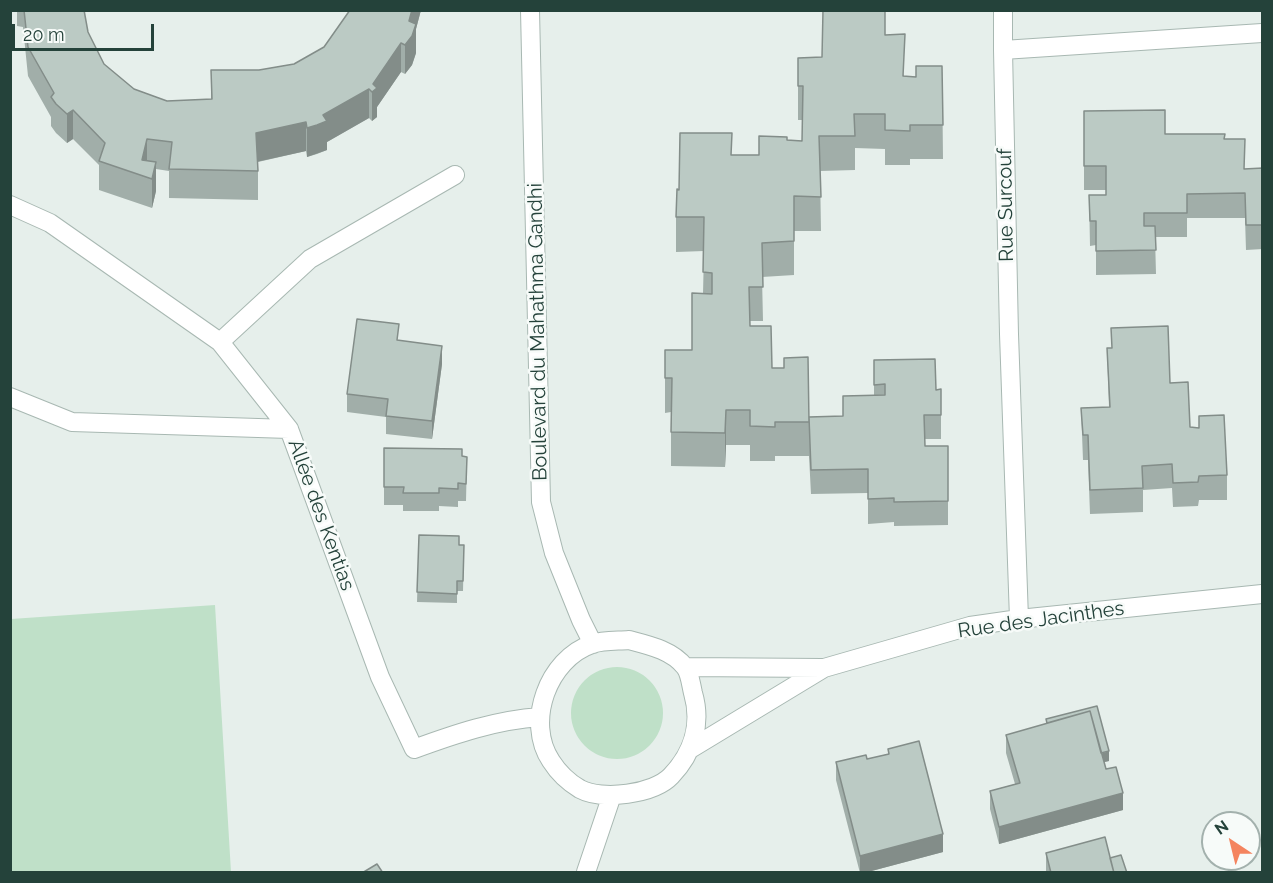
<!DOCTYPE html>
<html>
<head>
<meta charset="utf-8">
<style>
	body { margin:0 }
	#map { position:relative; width:1273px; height:883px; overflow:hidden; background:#e6efeb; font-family:Raleway,sans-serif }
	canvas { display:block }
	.frame { position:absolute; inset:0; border:12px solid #24423a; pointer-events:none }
	.north { position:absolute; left:1201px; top:811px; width:60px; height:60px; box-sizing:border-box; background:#f7fbf9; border:2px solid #a3b1ad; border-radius:50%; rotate:325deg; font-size:16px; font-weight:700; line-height:24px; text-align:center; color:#24423a }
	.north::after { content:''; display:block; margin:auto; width:21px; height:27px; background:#f4845f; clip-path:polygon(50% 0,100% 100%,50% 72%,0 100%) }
	.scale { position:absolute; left:12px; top:24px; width:142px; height:27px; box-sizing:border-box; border:3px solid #24423a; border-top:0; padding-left:8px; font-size:18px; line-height:21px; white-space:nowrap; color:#24423a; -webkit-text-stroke:4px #f7fbf9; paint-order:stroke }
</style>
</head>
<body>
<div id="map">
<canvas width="1273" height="883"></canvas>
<div class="frame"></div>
<div class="north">N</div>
<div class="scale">20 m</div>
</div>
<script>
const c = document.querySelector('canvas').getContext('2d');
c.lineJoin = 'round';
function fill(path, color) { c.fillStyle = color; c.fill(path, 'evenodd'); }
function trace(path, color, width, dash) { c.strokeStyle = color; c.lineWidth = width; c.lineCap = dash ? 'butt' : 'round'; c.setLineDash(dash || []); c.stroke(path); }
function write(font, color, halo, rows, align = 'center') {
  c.font = font + ' Raleway,sans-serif'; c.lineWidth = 5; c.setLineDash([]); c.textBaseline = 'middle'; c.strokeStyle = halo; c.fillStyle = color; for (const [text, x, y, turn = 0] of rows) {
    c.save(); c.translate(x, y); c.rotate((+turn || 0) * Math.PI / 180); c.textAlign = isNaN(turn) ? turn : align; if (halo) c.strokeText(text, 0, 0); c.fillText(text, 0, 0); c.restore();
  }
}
fill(new Path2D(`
	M 215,605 L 231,872 L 11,872 L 11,619 Z
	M571 713a46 46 0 1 1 92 0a46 46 0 1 1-92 0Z`), '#bfe0c8');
const minor = new Path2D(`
	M 530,10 L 541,502 L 554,553 L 581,620 L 593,644
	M 1003,10 L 1003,50
	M 10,205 L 50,223 L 220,342 L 289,429 L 380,677 L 414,749 C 455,734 496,720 540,717
	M 220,342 L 310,259 L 455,175
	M 10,397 L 72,422 L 289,429
	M 1019,619 L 1009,334 L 1003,50 L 1262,33
	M 629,640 C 648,645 672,650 685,667 C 690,673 691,685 693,693 C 702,724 693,753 671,776 C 654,794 602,801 580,789 C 568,782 558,772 551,761 C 525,722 548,659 592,644 C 603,640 617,641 629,640 Z
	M 686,667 L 822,668
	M 692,748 L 824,668 L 970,626 L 1019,619 L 1262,594
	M 586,872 L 612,795`);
trace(minor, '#a8b8b2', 20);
trace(minor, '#fff', 18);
fill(new Path2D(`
	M 17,10 L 84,10 L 88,32 L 104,64 L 134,89 L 167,101 L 211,99 L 211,70 L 259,70 L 294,64 L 324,47 L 350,10 L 421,10 L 416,29 L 416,53 L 412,65 L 405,74 L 401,72 L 377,107 L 377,117 L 372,121 L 369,118 L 327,142 L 327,150 L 317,154 L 307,157 L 306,151 L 258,162 L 258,200 L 169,198 L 169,171 L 156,169 L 156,191 L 152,208 L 99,190 L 99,165 L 73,139 L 67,143 L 56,133 L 51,126 L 51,117 L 28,76 L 23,27 L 17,26 Z
	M 885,35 L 904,76 L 916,77 L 942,66 L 943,159 L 910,159 L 910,165 L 885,165 L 885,149 L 855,148 L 855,170 L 820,171 L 821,231 L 794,231 L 794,275 L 762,277 L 763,321 L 750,321 L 750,326 L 772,368 L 809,417 L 843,416 L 874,396 L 874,360 L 936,390 L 941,389 L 941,439 L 925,439 L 925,446 L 948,446 L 948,525 L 894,526 L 894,522 L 868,524 L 868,493 L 811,494 L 809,456 L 775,456 L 775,461 L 750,461 L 750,445 L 726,445 L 725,467 L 671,466 L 671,412 L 665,413 L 665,350 L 692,350 L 703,294 L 704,251 L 676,252 L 676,217 L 679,190 L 732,155 L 759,155 L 787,140 L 802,141 L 803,120 L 798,120 L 798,58 L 822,57 Z
	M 1084,111 L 1165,134 L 1225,139 L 1245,169 L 1262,168 L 1263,164 L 1263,249 L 1246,250 L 1245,218 L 1187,218 L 1187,237 L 1155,237 L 1156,274 L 1096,275 L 1096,245 L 1090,246 L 1089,195 L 1106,195 L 1106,190 L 1084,190 Z
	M 399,340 L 442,364 L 432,439 L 386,434 L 386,417 L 347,412 L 347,394 Z
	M 1107,348 L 1170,383 L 1190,427 L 1227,475 L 1227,500 L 1199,500 L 1198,506 L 1173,507 L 1172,488 L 1143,490 L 1143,512 L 1090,514 L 1088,460 L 1083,460 L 1081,408 L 1109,407 Z
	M 384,448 L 467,457 L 466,501 L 458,501 L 458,507 L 439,506 L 439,511 L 403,511 L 403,505 L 384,505 Z
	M 419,535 L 459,545 L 464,545 L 463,591 L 457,591 L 457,603 L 417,602 Z
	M 1046,719 L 1109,761 L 1104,762 L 1106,769 L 1123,810 L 999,844 L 990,809 L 990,791 L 1015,784 L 1006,753 L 1006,735 L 1046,724 Z
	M 888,749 L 943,852 L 864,873 L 860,873 L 836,780 L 836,762 L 867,759 L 888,754 Z
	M 1046,853 L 1110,858 L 1127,873 L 1046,873 Z`), '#a1aea9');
fill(new Path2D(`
	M 412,10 L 421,10 L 416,29 L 416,53 L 412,65 L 405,74 L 405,45 L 409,21 Z
	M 401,43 L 401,72 L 377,107 L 377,117 L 372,121 L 372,92 L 373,84 Z
	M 369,89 L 369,118 L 327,142 L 327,150 L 307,157 L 307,128 L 323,115 Z
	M 73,110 L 73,139 L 67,143 L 67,114 Z
	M 306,122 L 306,151 L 256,162 L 256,133 Z
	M 147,139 L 147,168 L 142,160 Z
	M 156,162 L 156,191 L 152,208 L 152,179 Z
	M 442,346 L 442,364 L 432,439 L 432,421 Z
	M 726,410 L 726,445 L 725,467 L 725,433 Z
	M 1109,751 L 1109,761 L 1100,763 L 1100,754 Z
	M 1123,793 L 1123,810 L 999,844 L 999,827 Z
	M 943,834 L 943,852 L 864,873 L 860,873 L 860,856 Z`), '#838d89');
const building = new Path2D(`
	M 24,10 L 84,10 L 88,32 L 104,64 L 134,89 L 167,101 L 212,99 L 211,70 L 259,70 L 294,64 L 324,47 L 350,10 L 412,10 L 409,21 L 416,24 L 412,36 L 405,45 L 401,43 L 373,84 L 377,88 L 372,92 L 369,89 L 323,115 L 327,121 L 317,125 L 307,128 L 306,122 L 256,133 L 258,171 L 169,169 L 172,142 L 147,139 L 142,160 L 156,162 L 152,179 L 99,161 L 105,143 L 73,110 L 67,114 L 56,104 L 51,97 L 54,93 L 28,47 Z
	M 823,10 L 885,10 L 885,35 L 905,34 L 903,76 L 916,77 L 916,66 L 942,66 L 943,125 L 910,125 L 910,131 L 885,130 L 885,114 L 854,114 L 855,136 L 819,136 L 821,197 L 794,196 L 794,241 L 762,243 L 763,287 L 749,287 L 750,326 L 771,326 L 772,368 L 784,368 L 784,358 L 808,357 L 809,422 L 775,422 L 775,427 L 750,426 L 750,410 L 726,410 L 725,433 L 671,432 L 672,378 L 665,378 L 665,350 L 692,350 L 692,293 L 712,294 L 712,273 L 703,272 L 704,217 L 676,217 L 677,189 L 679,190 L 680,133 L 732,133 L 731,155 L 759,155 L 759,136 L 787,137 L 787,140 L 802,141 L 803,86 L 798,86 L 798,58 L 822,57 Z
	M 1165,110 L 1165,134 L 1225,134 L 1224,139 L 1245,139 L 1244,169 L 1263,168 L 1263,225 L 1246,225 L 1245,193 L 1187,194 L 1187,213 L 1144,213 L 1144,226 L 1155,226 L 1156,250 L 1096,251 L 1096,221 L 1090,221 L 1089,195 L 1106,195 L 1106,166 L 1084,166 L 1084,111 Z
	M 357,319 L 399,324 L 397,340 L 442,346 L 432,421 L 386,416 L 388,399 L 347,394 Z
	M 1168,326 L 1170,383 L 1188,382 L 1190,427 L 1199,428 L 1199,416 L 1224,415 L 1227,475 L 1199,476 L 1198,482 L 1173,483 L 1172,464 L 1142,466 L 1143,488 L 1090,490 L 1088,435 L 1083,435 L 1081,408 L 1110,407 L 1107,348 L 1112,348 L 1111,328 Z
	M 935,359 L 936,390 L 941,389 L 941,415 L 924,415 L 925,446 L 948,446 L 948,501 L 894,502 L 894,498 L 868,499 L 868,469 L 811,470 L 809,417 L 843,416 L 843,396 L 885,395 L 885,384 L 874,385 L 874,360 Z
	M 384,448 L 462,449 L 462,456 L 467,457 L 466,484 L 458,483 L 458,489 L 439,488 L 439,493 L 403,493 L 404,487 L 384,487 Z
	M 419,535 L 459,536 L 459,545 L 464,545 L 463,581 L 457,581 L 457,594 L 417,592 Z
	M 1097,706 L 1109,751 L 1101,753 L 1090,711 L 1047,723 L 1046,719 Z
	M 1090,711 L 1106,769 L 1116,767 L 1123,793 L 999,827 L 990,791 L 1020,783 L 1006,735 Z
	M 919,741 L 943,834 L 860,856 L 836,762 L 866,755 L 867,759 L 889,754 L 888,749 Z
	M 1105,837 L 1114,873 L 1051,873 L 1046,853 Z
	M 1121,855 L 1127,873 L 1114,873 L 1110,858 Z
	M 377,864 L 383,873 L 362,873 Z`);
fill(building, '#bbcac4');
trace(building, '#838d89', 1.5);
write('20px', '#24423a', '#f7fbf9', [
	["Rue Surcouf",1006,205,-91],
	["Boulevard du Mahathma Gandhi",538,332,-91],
	["Allée des Kentias",321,515,70],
	["Rue des Jacinthes",1041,620,-8]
]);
</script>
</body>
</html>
